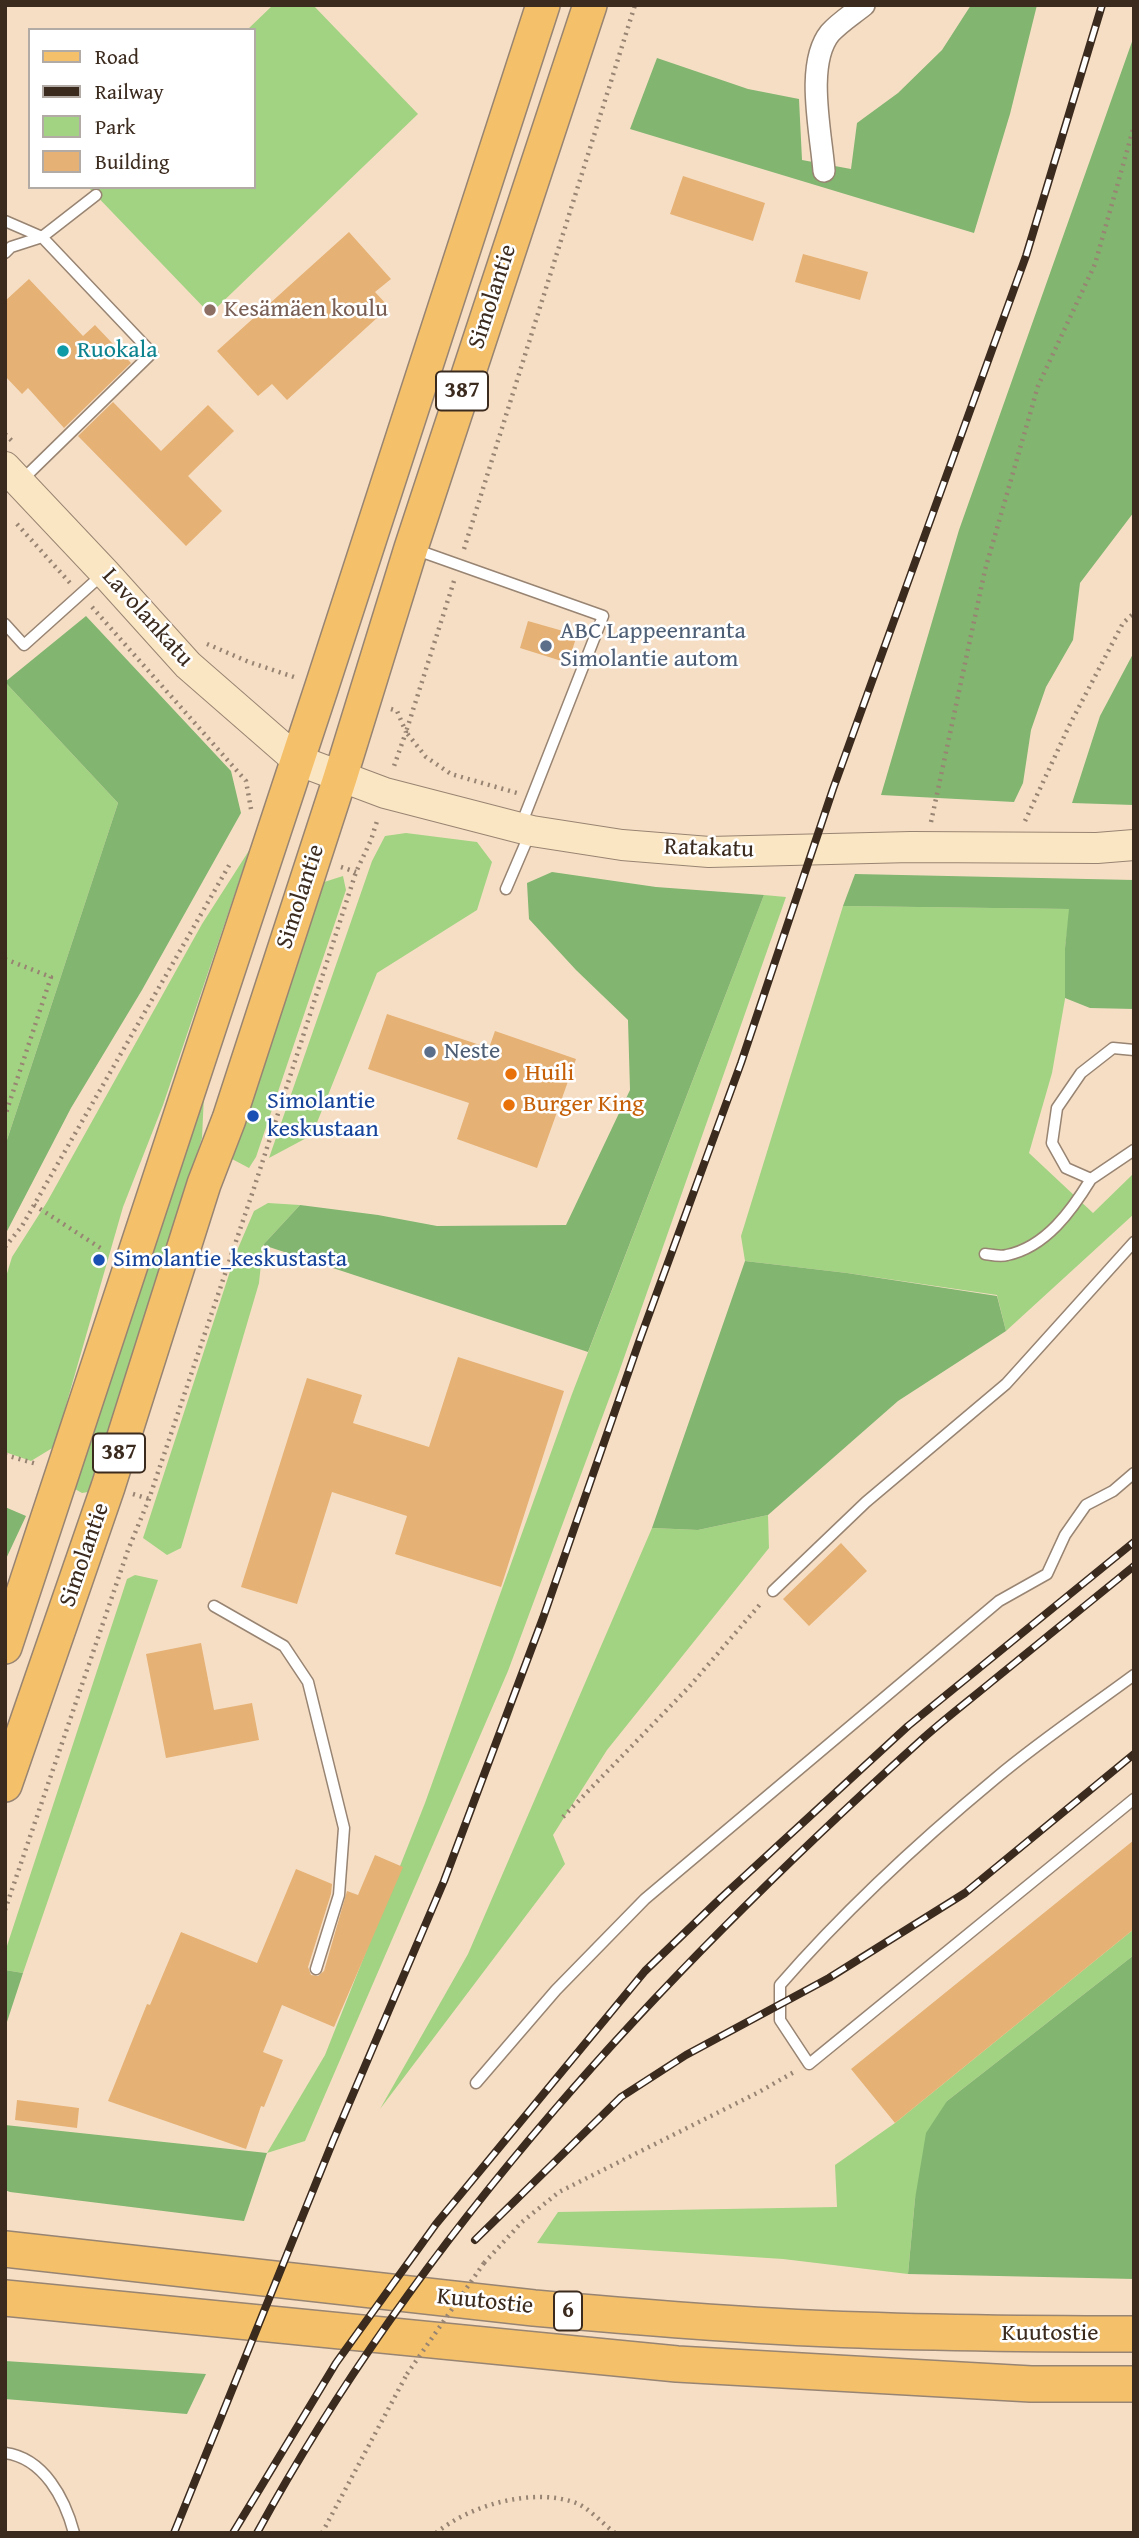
<!DOCTYPE html>
<html>
<head>
<meta charset="utf-8">
<style>
	body { margin:0 }
	#map { position:relative; width:1139px; height:2538px; overflow:hidden; background:#f6dec5; font-family:"Gentium Book Plus",serif }
	canvas { display:block }
	.frame { position:absolute; inset:0; border:7px solid #3b2a1e; pointer-events:none }
	.legend { position:absolute; left:28px; top:28px; width:228px; height:161px; box-sizing:border-box; background:#fff; border:2px solid #b1aaa5; margin:0; padding:9px 12px; list-style:none; font-size:21px; color:#3b2a1e }
	.legend li { display:flex; align-items:center; gap:14px; height:35px }
	.legend b { width:35px; border:2px solid #b1aaa5 }
</style>
</head>
<body>
<div id="map">
<canvas width="1139" height="2538"></canvas>
<div class="frame"></div>
<ul class="legend">
<li><b style="height:9px;background:#f4c16a"></b>Road</li>
<li><b style="height:9px;background:#3b2a1e"></b>Railway</li>
<li><b style="height:19px;background:#a2d382"></b>Park</li>
<li><b style="height:19px;background:#e5b174"></b>Building</li>
</ul>
</div>
<script>
const c = document.querySelector('canvas').getContext('2d');
c.lineJoin = 'round';
function fill(path, color) { c.fillStyle = color; c.fill(path, 'evenodd'); }
function trace(path, color, width, dash) { c.strokeStyle = color; c.lineWidth = width; c.lineCap = dash ? 'butt' : 'round'; c.setLineDash(dash || []); c.stroke(path); }
function write(font, color, halo, rows, align = 'center') {
  c.font = font + ' "Gentium Book Plus",serif'; c.lineWidth = 5; c.setLineDash([]); c.textBaseline = 'middle'; c.strokeStyle = halo; c.fillStyle = color; for (const [text, x, y, turn = 0] of rows) {
    c.save(); c.translate(x, y); c.rotate((+turn || 0) * Math.PI / 180); c.textAlign = isNaN(turn) ? turn : align; if (halo) c.strokeText(text, 0, 0); c.fillText(text, 0, 0); c.restore();
  }
}
fill(new Path2D(`
	M 273,5 L 313,5 L 418,114 L 210,314 L 88,187 L 254,187 L 254,30 L 247,30 Z
	M 5,682 L 118,803 L 5,1146 Z
	M 406,833 L 477,842 L 492,862 L 477,910 L 377,973 L 312,1135 L 269,1158 L 372,861 L 385,836 Z
	M 250,849 L 163,1105 L 123,1207 L 54,1447 L 31,1461 L 5,1452 L 5,1280 L 12,1257 L 47,1202 L 202,924 Z
	M 343,876 L 346,890 L 256,1157 L 249,1168 L 232,1159 L 321,883 Z
	M 764,895 L 786,897 L 619,1372 L 508,1671 L 305,2141 L 267,2153 L 325,2055 L 425,1803 L 572,1394 Z
	M 843,906 L 1070,909 L 1065,948 L 1065,999 L 1052,1073 L 1029,1153 L 1093,1213 L 1134,1173 L 1134,1214 L 1006,1331 L 997,1295 L 847,1273 L 745,1261 L 741,1236 Z
	M 204,1095 L 202,1138 L 88,1492 L 82,1493 L 73,1488 Z
	M 268,1203 L 300,1205 L 263,1245 L 259,1283 L 181,1548 L 167,1555 L 143,1538 L 236,1253 L 254,1211 Z
	M 768,1515 L 769,1548 L 607,1750 L 553,1835 L 565,1864 L 380,2109 L 468,1954 L 652,1528 L 698,1530 Z
	M 135,1575 L 158,1580 L 23,1973 L 5,1970 L 5,1952 L 127,1579 Z
	M 1134,1929 L 1134,1955 L 947,2101 L 915,2199 L 908,2274 L 783,2259 L 537,2243 L 558,2212 L 837,2207 L 835,2165 L 895,2123 Z`), '#a2d382');
fill(new Path2D(`
	M 971,5 L 1037,5 L 1010,114 L 974,233 L 630,129 L 657,58 L 748,89 L 799,99 L 802,160 L 851,169 L 857,123 L 898,93 L 942,50 Z
	M 1134,36 L 1134,512 L 1080,583 L 1073,640 L 1046,687 L 1031,730 L 1023,783 L 1014,802 L 881,795 L 959,530 Z
	M 86,616 L 231,771 L 241,813 L 142,990 L 71,1108 L 5,1235 L 5,1146 L 118,803 L 5,682 Z
	M 1134,652 L 1134,805 L 1072,803 L 1100,716 Z
	M 552,872 L 656,887 L 764,895 L 588,1352 L 263,1245 L 300,1205 L 378,1215 L 437,1226 L 566,1225 L 630,1090 L 628,1020 L 576,970 L 529,919 L 527,883 Z
	M 855,874 L 1134,880 L 1134,1009 L 1090,1008 L 1065,998 L 1065,948 L 1069,909 L 843,906 Z
	M 745,1261 L 847,1273 L 997,1296 L 1006,1331 L 898,1401 L 768,1515 L 698,1530 L 652,1528 Z
	M 5,1507 L 26,1516 L 5,1561 Z
	M 1134,1955 L 1134,2279 L 908,2274 L 915,2199 L 926,2133 L 947,2101 Z
	M 5,1970 L 23,1973 L 5,2028 Z
	M 5,2125 L 267,2153 L 244,2221 L 10,2192 L 5,2190 Z
	M 5,2361 L 206,2374 L 187,2414 L 5,2399 Z`), '#81b570');
fill(new Path2D(`
	M 683,176 L 765,203 L 753,241 L 670,214 Z
	M 349,232 L 391,279 L 375,292 L 389,307 L 287,400 L 272,384 L 258,396 L 217,351 Z
	M 803,254 L 868,272 L 860,300 L 795,282 Z
	M 29,279 L 83,336 L 95,325 L 131,363 L 64,428 L 28,388 L 22,394 L 5,376 L 5,301 Z
	M 113,402 L 161,451 L 208,405 L 234,431 L 188,476 L 222,511 L 186,546 L 78,436 Z
	M 528,621 L 577,635 L 568,663 L 520,648 Z
	M 387,1014 L 489,1048 L 495,1031 L 576,1059 L 537,1168 L 457,1139 L 469,1103 L 368,1069 Z
	M 458,1357 L 564,1391 L 501,1587 L 395,1554 L 407,1516 L 332,1492 L 297,1604 L 241,1587 L 307,1378 L 362,1395 L 353,1423 L 429,1447 Z
	M 841,1543 L 867,1571 L 809,1626 L 783,1599 Z
	M 201,1643 L 214,1710 L 252,1703 L 259,1740 L 166,1758 L 146,1654 Z
	M 1134,1840 L 1134,1929 L 895,2123 L 851,2069 Z
	M 375,1855 L 403,1867 L 334,2027 L 282,2005 L 263,2052 L 283,2060 L 264,2107 L 261,2106 L 246,2149 L 108,2101 L 147,2004 L 150,2005 L 181,1932 L 257,1963 L 296,1869 L 332,1884 L 331,1894 L 308,1967 L 311,1975 L 318,1976 L 324,1971 L 347,1891 L 358,1895 Z
	M 17,2100 L 79,2108 L 77,2128 L 15,2120 Z`), '#e5b174');
const service = new Path2D(`
	M 5,221 L 42,237 L 152,353 L 22,480
	M 5,253 L 11,247 L 42,237 L 96,195
	M 414,549 L 603,616 L 521,825
	M 5,624 L 24,645 L 103,574
	M 506,889 L 530,833
	M 1134,1050 L 1113,1048 L 1081,1073 L 1057,1108 L 1052,1143 L 1066,1168 L 1091,1179 L 1134,1150
	M 985,1254 C 992,1255 1001,1257 1007,1255 C 1046,1247 1072,1210 1091,1179
	M 773,1591 L 866,1502 L 1006,1384 L 1134,1242
	M 214,1606 L 284,1646 L 308,1682 L 344,1828 L 339,1895 L 316,1969
	M 1134,1675 C 1088,1709 1040,1741 996,1778 C 920,1841 845,1910 780,1985 L 780,2020 L 809,2064 L 1134,1799
	M 476,2083 L 556,1990 L 645,1899 L 999,1601 L 1047,1574 L 1065,1535 L 1086,1505 L 1113,1491 L 1134,1473
	M 5,2453 C 44,2458 65,2499 74,2533`);
const minor = new Path2D(`
	M 824,171 C 821,132 805,64 830,33 C 840,22 853,14 864,5`);
const secondary = new Path2D(`
	M 5,467 L 105,573 L 188,665 L 297,760 L 385,793 L 532,831 L 622,845 L 709,852 L 911,847 L 1097,848 L 1134,845`);
const primary = new Path2D(`
	M 5,1647 L 322,686 L 543,5
	M 5,1785 L 108,1487 L 204,1184 L 229,1119 L 340,778 L 411,548 L 590,5`);
const trunk = new Path2D(`
	M 5,2249 L 534,2308 C 625,2316 717,2324 809,2328 C 917,2333 1026,2334 1134,2334
	M 5,2298 L 677,2364 L 1031,2384 L 1134,2384`);
trace(service, '#988472', 13);
trace(minor, '#988472', 24);
trace(secondary, '#988472', 32);
trace(primary, '#988472', 36);
trace(trunk, '#988472', 38);
trace(new Path2D(`
	M 5,434 L 12,441
	M 17,524 L 70,583
	M 464,549 L 635,5
	M 454,581 L 406,732 L 426,757 L 451,774 L 517,793
	M 92,607 L 246,781 L 251,809
	M 207,644 L 249,662 L 297,678
	M 391,709 L 397,711 L 406,732 L 393,769
	M 1025,821 L 1069,726 L 1123,623 L 1134,613
	M 931,822 L 985,570 L 1038,386 L 1095,264 L 1134,126
	M 341,867 L 356,872
	M 5,959 L 51,977 L 5,1116
	M 34,1205 L 102,1249
	M 5,1247 L 22,1226 L 231,862
	M 5,1455 L 37,1464
	M 133,1494 L 149,1499
	M 563,1817 L 689,1687 L 762,1602
	M 5,1910 L 128,1550 L 149,1499 L 254,1188 L 356,872 L 371,840 L 378,818
	M 484,2263 L 522,2222 L 559,2192 L 759,2092 L 794,2072
	M 322,2533 L 407,2374
	M 436,2533 C 470,2505 533,2487 576,2503 C 589,2508 603,2524 615,2533`), '#988472', 4.5, [2, 5]);
trace(service, '#fff', 10);
trace(minor, '#fff', 21);
trace(secondary, '#fbe6c3', 30);
trace(primary, '#f4c16a', 33);
trace(trunk, '#f4c16a', 35);
const rail = new Path2D(`
	M 475,2240 L 621,2097 L 686,2055 L 829,1978 L 965,1893 L 1134,1754
	M 174,2533 L 333,2141 L 444,1881 L 543,1618 L 640,1339 L 741,1063 L 833,789 L 1026,256 L 1102,5
	M 233,2533 L 336,2363 L 436,2224 L 645,1971 L 722,1897 L 908,1726 L 1134,1542
	M 257,2533 C 423,2229 664,1972 919,1742 C 942,1721 967,1702 990,1683 C 1038,1644 1086,1605 1134,1566`);
trace(rail, '#3b2a1e', 8);
trace(rail, '#fff', 5, [16]);
trace(new Path2D(`
	M 407,2374 L 484,2263`), '#988472', 4.5, [2, 5]);
for (const [x, y, r, color] of [
	[210,310,7,"#8d6e63"],
	[63,351,7,"#0f9aa8"],
	[546,646,7,"#5c6f8a"],
	[430,1052,7,"#5c6f8a"],
	[511,1074,7,"#e8710a"],
	[509,1105,7,"#e8710a"],
	[253,1116,7,"#1a4fb4"],
	[99,1260,7,"#1a4fb4"]
]) { const dot = new Path2D(); dot.arc(x, y, r, 0, 2 * Math.PI); c.fillStyle = color; c.fill(dot); trace(dot, '#fff', 2.5); }
for (const [x, y, w] of [
	[462,391,52],
	[119,1453,52],
	[568,2311,28]
]) { const box = new Path2D(); box.roundRect(x - w / 2, y - 19.5, w, 39, 5); c.fillStyle = '#fff'; c.fill(box); trace(box, '#3b2a1e', 2); }
write('bold 23px', '#3b2a1e', null, [
	["387",462,391],
	["387",119,1453],
	["6",568,2311]
]);
write('24px', '#3b2a1e', '#fff', [
	["Simolantie",493,297,-72],
	["Lavolankatu",147,618,48],
	["Ratakatu",709,849,2],
	["Simolantie",301,897,-72],
	["Simolantie",85,1555,-71],
	["Kuutostie",485,2302,6],
	["Kuutostie",1050,2334]
]);
write('24px', '#785e54', '#fff', [
	["Kesämäen koulu",224,310]
], 'left');
write('24px', '#0d838f', '#fff', [
	["Ruokala",77,351]
], 'left');
write('24px', '#4e5e75', '#fff', [
	["ABC Lappeenranta",560,632],
	["Simolantie autom",560,660],
	["Neste",444,1052]
], 'left');
write('24px', '#c56008', '#fff', [
	["Huili",525,1074],
	["Burger King",523,1105]
], 'left');
write('24px', '#164399', '#fff', [
	["Simolantie",267,1102],
	["keskustaan",267,1130],
	["Simolantie_keskustasta",113,1260]
], 'left');
</script>
</body>
</html>
